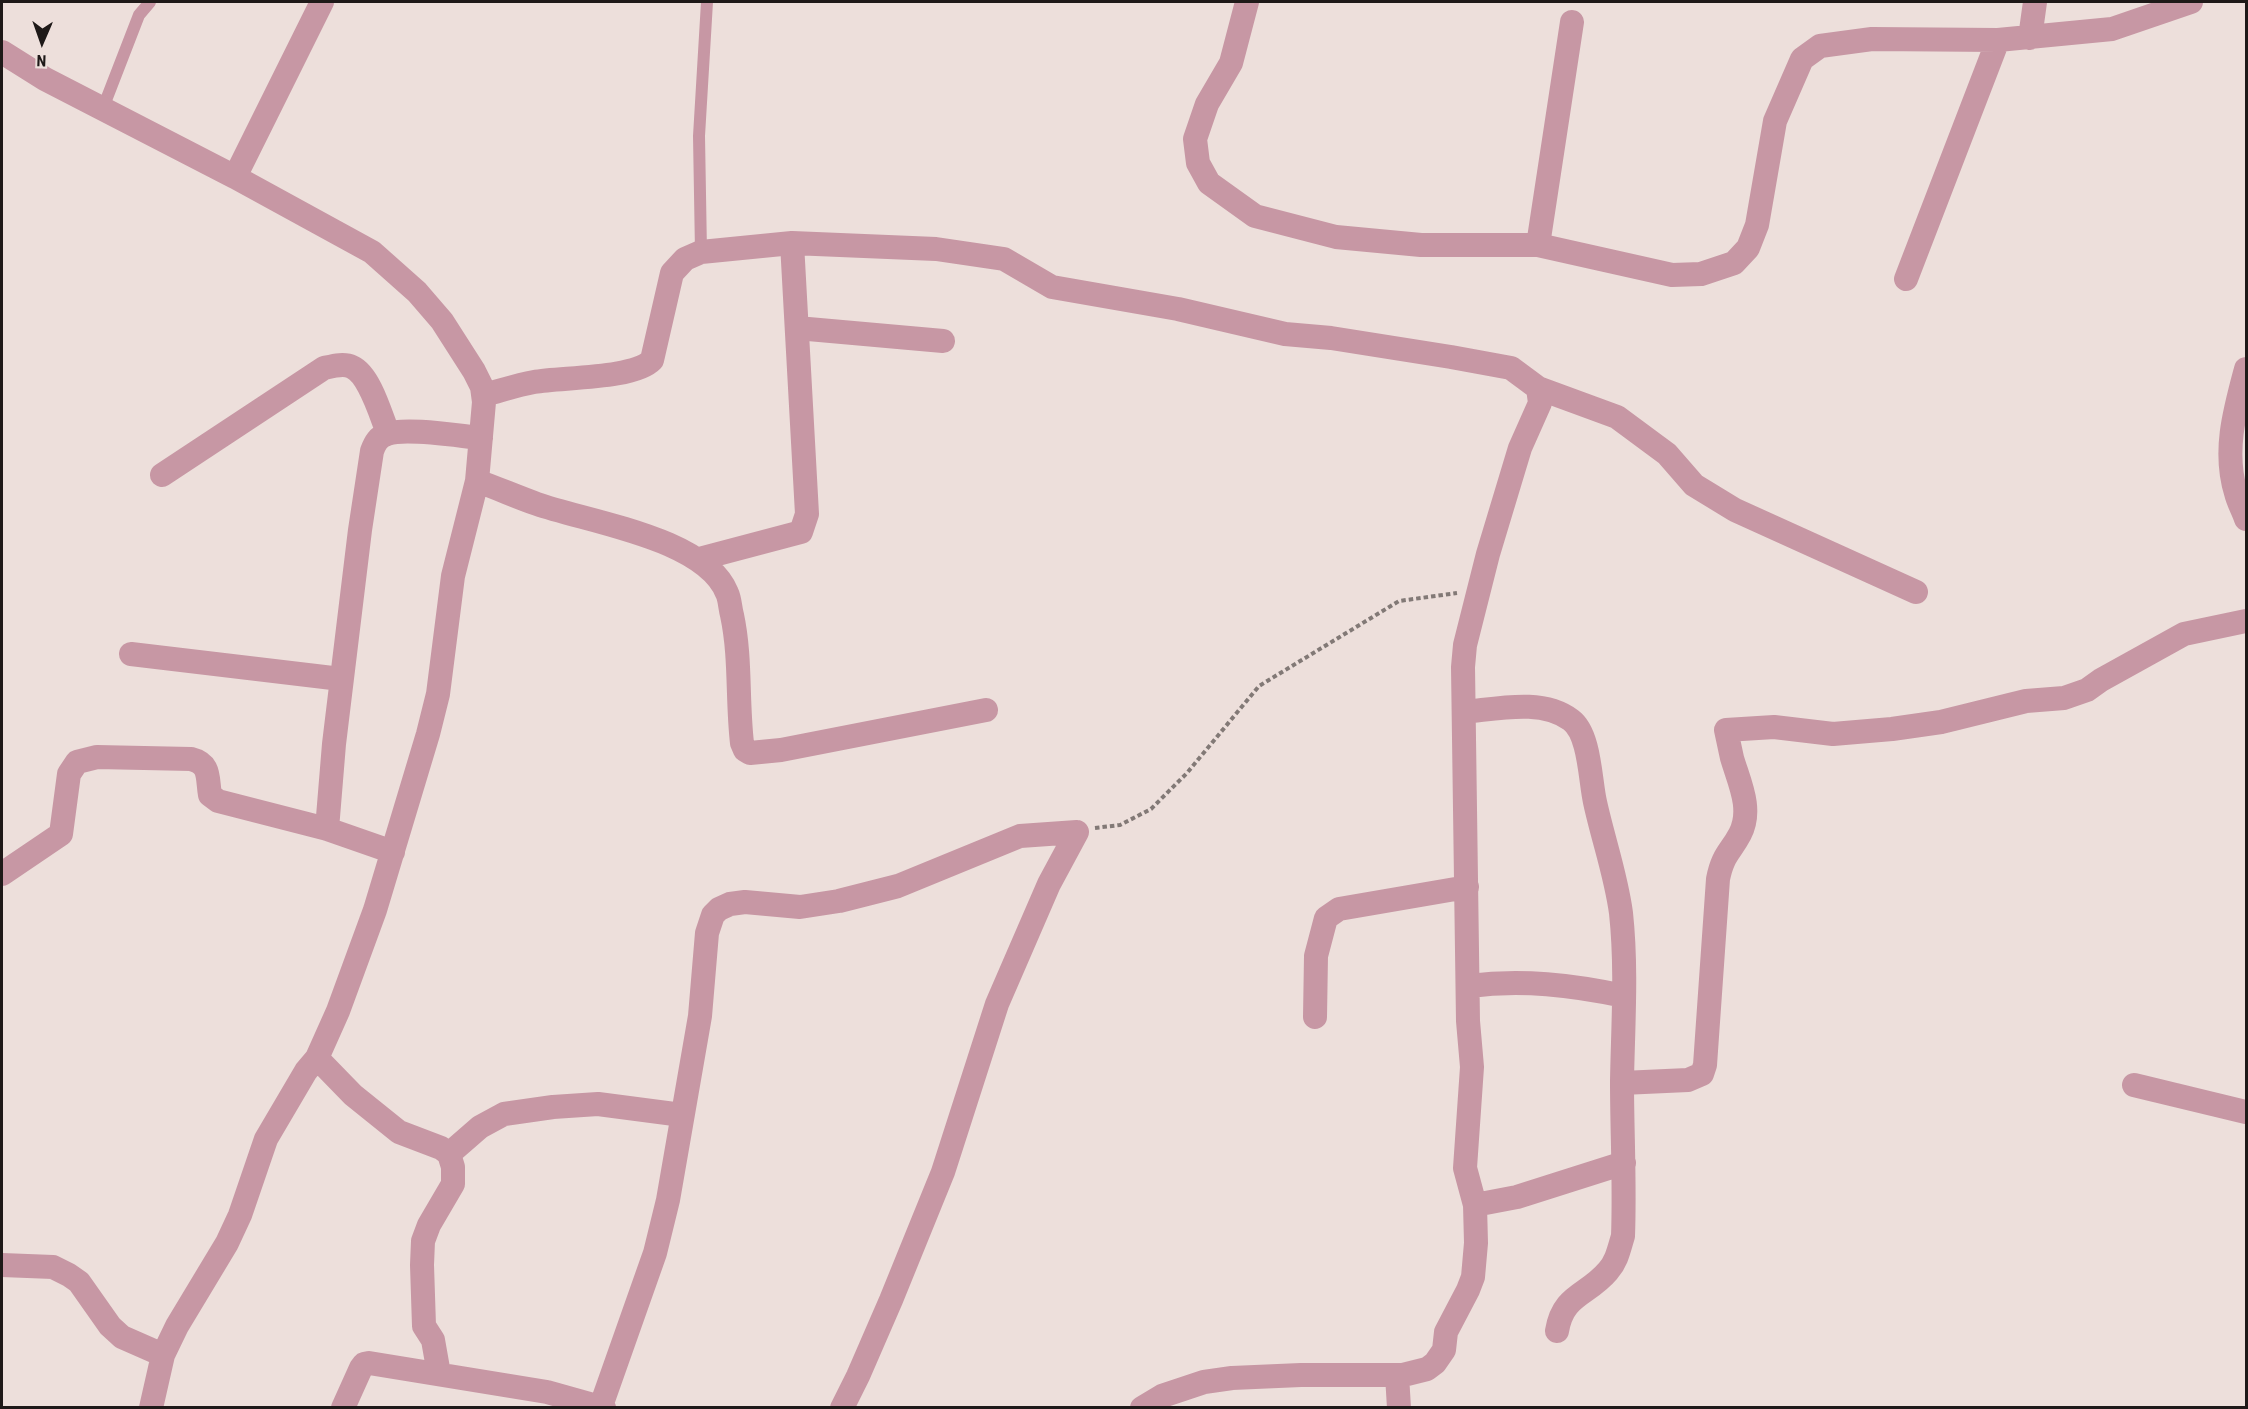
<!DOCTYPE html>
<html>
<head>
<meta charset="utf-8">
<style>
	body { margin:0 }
	#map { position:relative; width:2248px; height:1409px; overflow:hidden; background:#eddfdb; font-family:"Roboto Condensed",sans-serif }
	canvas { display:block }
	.frame { position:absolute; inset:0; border:3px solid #1e1918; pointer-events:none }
	.north { position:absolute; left:12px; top:12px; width:60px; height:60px; -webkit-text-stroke:4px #eddfdb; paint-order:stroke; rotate:182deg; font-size:16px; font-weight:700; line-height:24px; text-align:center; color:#1e1918 }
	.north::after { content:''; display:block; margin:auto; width:21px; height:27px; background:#1e1918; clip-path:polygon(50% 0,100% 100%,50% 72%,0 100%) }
</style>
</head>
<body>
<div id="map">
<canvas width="2248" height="1409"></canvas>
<div class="frame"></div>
<div class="north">N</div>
</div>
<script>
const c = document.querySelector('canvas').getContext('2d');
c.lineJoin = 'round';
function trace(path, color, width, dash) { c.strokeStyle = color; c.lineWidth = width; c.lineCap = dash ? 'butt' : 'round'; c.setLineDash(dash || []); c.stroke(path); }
trace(new Path2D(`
	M 1095,828 L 1120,825 L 1151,809 L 1187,773 L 1259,686 L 1399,601 L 1457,593`), '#827976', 4, [4.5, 3]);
trace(new Path2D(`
	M 103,108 L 139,15 L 150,2
	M 701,252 L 699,136 L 707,2`), '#c797a4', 12);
trace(new Path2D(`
	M 1247,2 L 1231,63 L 1207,104 L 1195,139 L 1198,163 L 1209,183 L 1255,216 L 1336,237 L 1421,245 L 1538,245 L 1672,275 L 1701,274 L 1734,263 L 1748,248 L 1757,225 L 1775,121 L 1802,59 L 1820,46 L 1872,39 L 1998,40 L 2112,29 L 2191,2
	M 2030,38 L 2035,2
	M 2,52 L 45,79 L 235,177 L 372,252 L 417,292 L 442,321 L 474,371 L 482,387 L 484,402 L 477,481 L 453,576 L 438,694 L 428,734 L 375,910 L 338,1011 L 317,1058 L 306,1071 L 266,1139 L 240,1215 L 227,1243 L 177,1326 L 163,1355 L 151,1408
	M 235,177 L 322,2
	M 1538,245 L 1572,22
	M 1906,279 L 1998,40
	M 797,328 L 943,341
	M 2246,369 C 2235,410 2223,451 2236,493 C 2238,502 2243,510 2246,519
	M 1538,388 L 1617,417 L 1667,454 L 1694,485 L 1735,510 L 1916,592
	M 484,395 C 500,391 517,385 534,382 C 562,377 634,379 652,360 L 672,273 L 685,259 L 701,252 L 792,243 L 936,249 L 1004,259 L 1052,287 L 1178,309 L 1285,334 L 1331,338 L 1451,357 L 1511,368 L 1538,388 L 1540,403 L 1520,448 L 1488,554 L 1465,645 L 1463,667 L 1468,1021 L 1472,1067 L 1465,1168 L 1475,1205 L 1476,1243 L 1473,1277 L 1468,1290 L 1446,1332 L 1444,1350 L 1435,1363 L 1427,1369 L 1403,1375 L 1301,1375 L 1232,1378 L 1204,1382 L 1162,1396 L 1142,1408
	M 162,475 L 324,368 C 333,366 344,363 352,367 C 370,375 381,416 388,433
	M 477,481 C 497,488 517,497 537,504 C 588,522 705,538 727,593 C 730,599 730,608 732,615 C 741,657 737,700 742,743 L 745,750 L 750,753 L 781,750 L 986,710
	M 699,559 L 801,532 L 807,514 L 792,243
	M 131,654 L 341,679
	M 1464,712 C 1497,709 1542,698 1571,720 C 1590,734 1590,780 1595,802 C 1603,839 1616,875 1621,913 C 1627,969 1623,1025 1622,1081 C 1622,1133 1625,1184 1623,1236 C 1619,1249 1617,1261 1608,1271 C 1587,1296 1563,1294 1557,1331
	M 327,829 L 334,744 L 360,530 L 372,451 C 375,443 378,437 387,434 C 406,427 459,436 481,438
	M 2,874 L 61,834 L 69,774 L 77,762 L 97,757 L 191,759 C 211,764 207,778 210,795 L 218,801 L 327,829 L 393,852
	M 1469,986 C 1522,979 1572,985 1624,996
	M 1315,1017 L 1316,956 L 1326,918 L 1339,909 L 1467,887
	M 317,1058 L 353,1095 L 399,1132 L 441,1148 L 449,1154 L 453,1167 L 453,1184 L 429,1225 L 423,1241 L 422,1265 L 424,1326 L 433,1340 L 439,1374
	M 1622,1083 L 1688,1080 L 1702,1074 L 1705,1065 L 1718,879 C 1723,854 1730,853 1740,834 C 1753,809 1739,782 1732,758 C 1730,749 1728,739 1726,730 L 1774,727 L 1833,734 L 1892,729 L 1941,722 L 2026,701 L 2064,698 L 2087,690 L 2101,680 L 2184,634 L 2246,621
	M 2134,1085 L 2246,1112
	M 449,1154 L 480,1127 L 504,1114 L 553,1107 L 598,1104 L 682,1115
	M 1475,1205 L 1517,1197 L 1624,1163
	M 2,1265 L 53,1267 L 69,1275 L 79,1282 L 110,1326 L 122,1337 L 163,1355
	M 1397,1375 L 1399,1408
	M 601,1406 L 655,1253 L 668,1200 L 700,1016 L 707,933 L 713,915 L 719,909 L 730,904 L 745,902 L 800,907 L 839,901 L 898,886 L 1020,836 L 1077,832
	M 343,1408 L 361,1368 L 364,1364 L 369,1363 L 547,1392 L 604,1408
	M 842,1408 L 858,1376 L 891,1300 L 943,1172 L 997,1004 L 1049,884 L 1077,832`), '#c797a4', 24);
</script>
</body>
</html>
